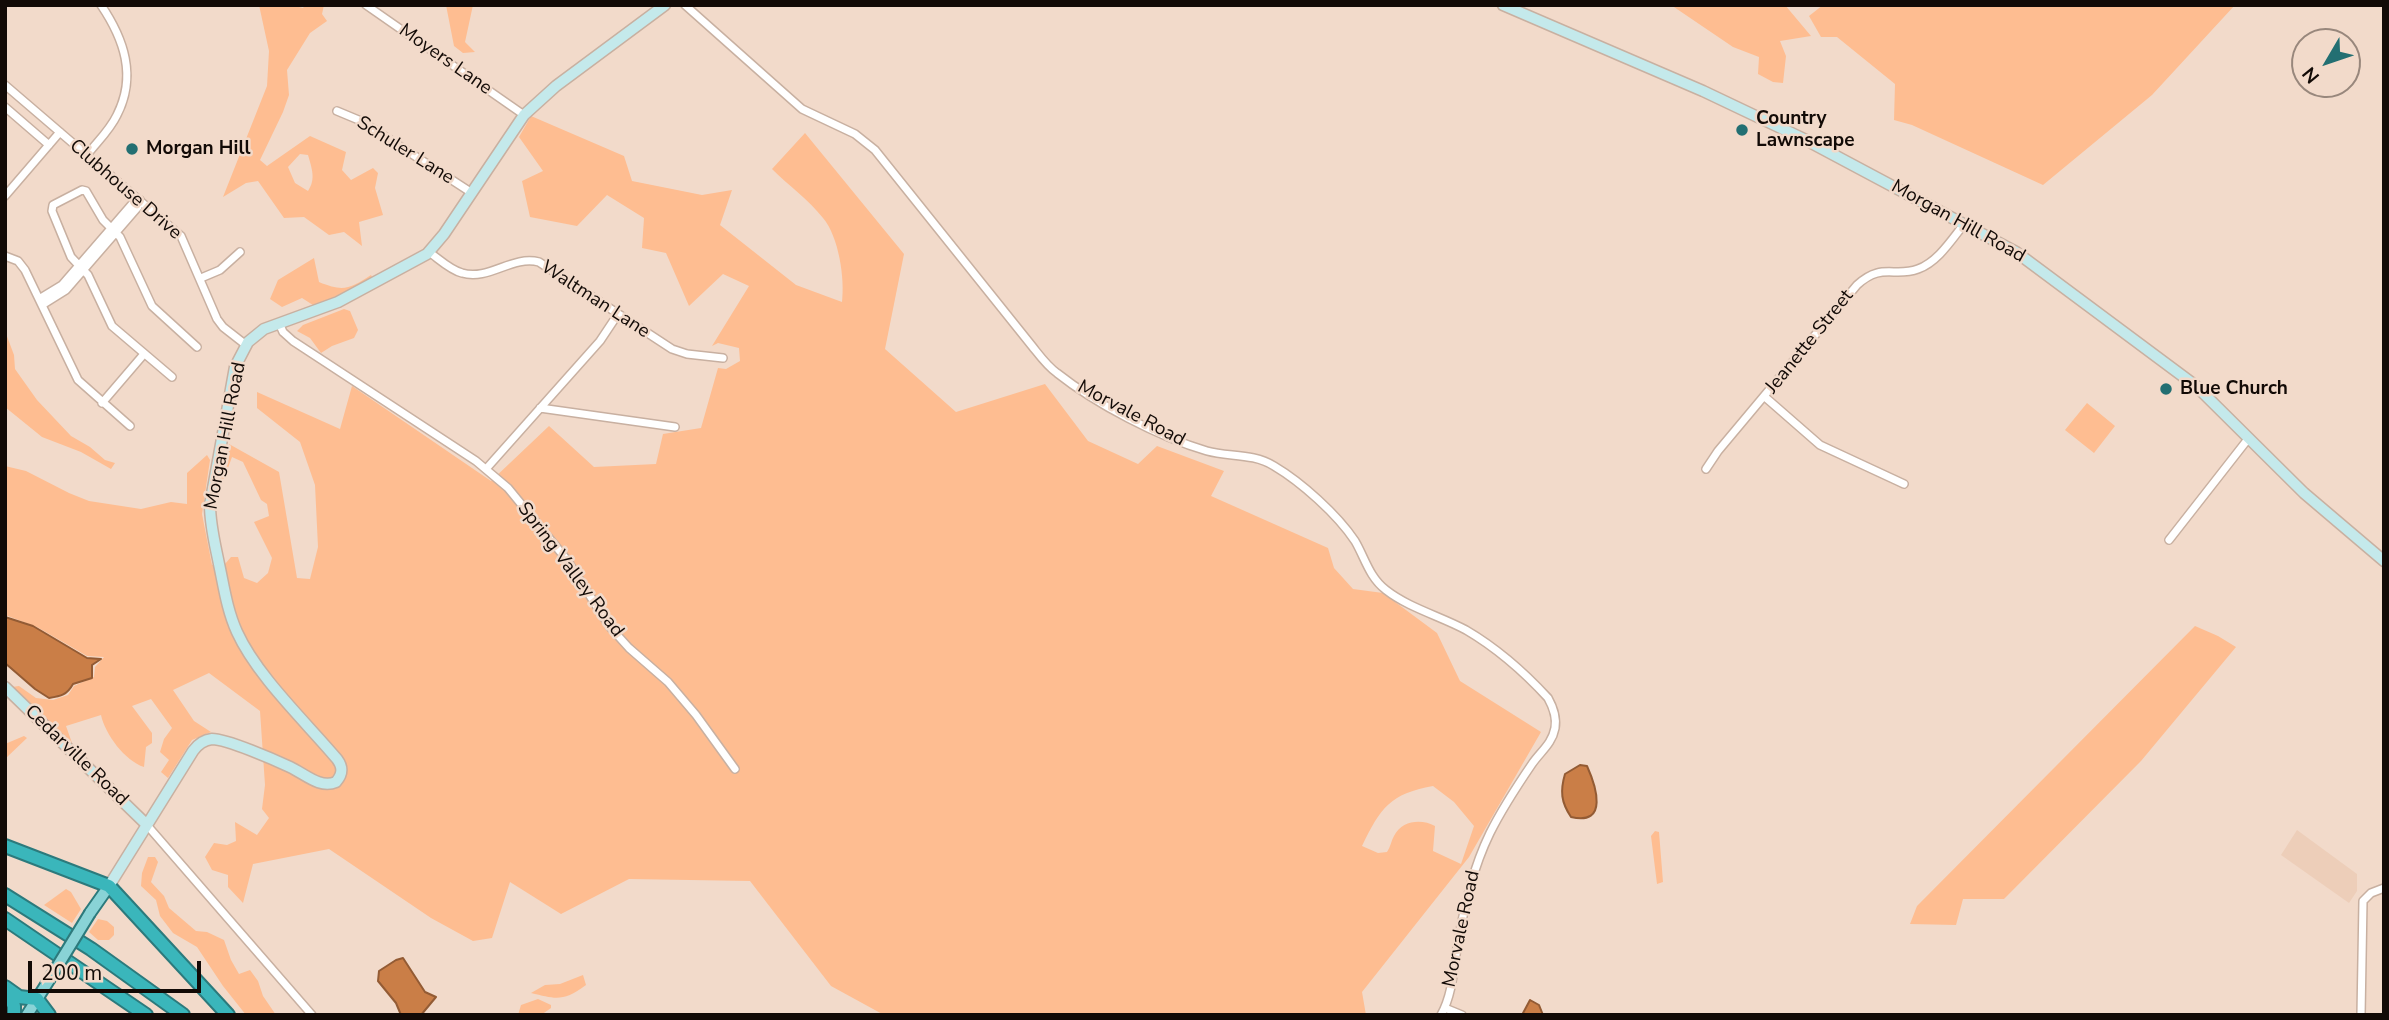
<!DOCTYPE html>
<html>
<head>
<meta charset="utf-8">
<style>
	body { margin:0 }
	#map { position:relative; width:2389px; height:1020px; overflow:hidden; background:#f2daca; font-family:"Nunito Sans",sans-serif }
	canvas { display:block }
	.frame { position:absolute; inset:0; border:7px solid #120a06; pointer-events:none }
	.north { position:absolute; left:2291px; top:28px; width:70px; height:70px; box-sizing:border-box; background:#f2daca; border:2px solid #98877c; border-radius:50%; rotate:231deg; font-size:19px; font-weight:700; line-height:28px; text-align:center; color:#120a06 }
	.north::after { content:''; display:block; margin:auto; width:24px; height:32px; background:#236f72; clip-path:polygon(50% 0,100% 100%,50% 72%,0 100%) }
	.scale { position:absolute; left:28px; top:961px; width:173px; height:32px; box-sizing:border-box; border:4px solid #120a06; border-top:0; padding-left:9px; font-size:21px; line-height:24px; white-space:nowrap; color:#120a06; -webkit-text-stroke:5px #f2daca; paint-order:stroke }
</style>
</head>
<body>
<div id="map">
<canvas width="2389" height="1020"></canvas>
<div class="frame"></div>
<div class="north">N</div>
<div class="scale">200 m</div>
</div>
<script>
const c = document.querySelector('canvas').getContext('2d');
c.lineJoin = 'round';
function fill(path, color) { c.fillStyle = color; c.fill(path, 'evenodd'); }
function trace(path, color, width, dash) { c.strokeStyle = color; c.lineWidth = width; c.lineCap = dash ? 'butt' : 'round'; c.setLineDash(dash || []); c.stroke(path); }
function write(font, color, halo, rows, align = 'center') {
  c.font = font + ' "Nunito Sans",sans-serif'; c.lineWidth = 5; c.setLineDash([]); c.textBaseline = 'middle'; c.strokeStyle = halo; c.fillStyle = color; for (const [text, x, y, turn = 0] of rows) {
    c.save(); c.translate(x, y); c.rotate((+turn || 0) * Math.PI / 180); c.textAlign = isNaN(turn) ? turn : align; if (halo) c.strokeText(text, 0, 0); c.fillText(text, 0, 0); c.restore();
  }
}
fill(new Path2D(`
	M 2297,830 L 2357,874 L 2357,891 L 2349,903 L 2281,855 Z`), '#edceb9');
fill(new Path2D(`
	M 259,5 L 291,5 L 303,8 L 305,5 L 324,5 L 322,14 L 327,21 L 310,33 L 287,70 L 289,95 L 283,112 L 260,160 L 267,166 L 310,136 L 346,152 L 342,170 L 351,180 L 373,168 L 378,173 L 375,188 L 383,215 L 359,222 L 362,246 L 344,232 L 329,235 L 304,217 L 284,218 L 258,181 L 246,183 L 223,197 L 267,86 L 269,51 ZM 300,154 L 308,155 C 312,169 316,179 308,191 L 295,183 L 288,167 Z
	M 446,5 L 473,5 L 465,42 L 475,52 L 463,53 L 454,46 Z
	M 1671,5 L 1785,5 L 1811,36 L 1780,41 L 1786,56 L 1783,83 L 1773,82 L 1758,74 L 1759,57 L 1733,47 Z
	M 1823,5 L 2235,5 L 2152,95 L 2043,185 L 1912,125 L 1894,120 L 1895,84 L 1837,37 L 1821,37 L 1809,16 Z
	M 531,116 L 624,156 L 632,181 L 702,195 L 732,190 L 720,225 L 796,285 L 842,302 C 845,279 839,237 823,218 C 809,200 788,185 772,169 L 805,133 L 904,254 L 885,349 L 956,412 L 1045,384 L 1088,441 L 1138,464 L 1157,446 L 1224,471 L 1211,496 L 1328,548 L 1334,568 L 1353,589 L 1383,593 L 1437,633 L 1460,681 L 1541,732 L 1469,857 L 1362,992 L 1366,1015 L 884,1015 L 831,986 L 750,881 L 629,879 L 561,914 L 510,882 L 492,938 L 473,941 L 431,918 L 329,849 L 253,864 L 243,903 L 228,887 L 228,875 L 212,870 L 205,857 L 214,843 L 227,845 L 236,841 L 235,822 L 257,835 L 269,818 L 262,809 L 265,785 L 260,711 L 209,673 L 173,690 L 194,721 L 211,732 L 192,740 L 168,778 L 161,772 L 169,760 L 160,752 L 164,739 L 172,728 L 151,699 L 132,706 L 152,733 L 152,743 L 146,747 L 144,767 C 125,761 105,734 101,715 L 66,726 L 72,743 L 12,687 L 19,686 L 36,698 L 53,700 L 68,695 L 74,686 L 94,677 L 95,667 L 104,657 L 87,656 L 37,627 L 5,615 L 5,466 L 26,471 L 69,493 L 89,501 L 141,509 L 171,502 L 187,504 L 187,473 L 207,455 L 210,460 L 202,514 L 212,565 L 225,564 L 231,557 L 238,557 L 244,578 L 257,583 L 268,573 L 272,558 L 254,522 L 269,516 L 267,504 L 261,500 L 243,462 L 232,457 L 224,479 L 219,479 L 229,444 L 279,472 L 297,578 L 310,579 L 318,547 L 315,485 L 300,442 L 257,408 L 257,392 L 340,429 L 352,386 L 491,481 L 549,426 L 594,467 L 656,464 L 663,434 L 701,428 L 718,368 L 726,369 L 740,361 L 739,348 L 718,343 L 712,346 L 749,286 L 723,274 L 689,306 L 666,253 L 642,248 L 644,218 L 607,195 L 577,226 L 530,217 L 522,181 L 543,171 L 519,137 ZM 1433,786 L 1454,802 L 1474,826 L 1461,864 L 1433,851 L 1435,826 C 1422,819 1402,820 1394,836 C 1391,841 1391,846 1387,852 L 1378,853 L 1362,846 C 1381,807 1390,794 1433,786 Z
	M 314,258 L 319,282 C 343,292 350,289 371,275 L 373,279 L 332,301 L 316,307 L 302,298 L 282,307 L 270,299 L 278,280 Z
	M 344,309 L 350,311 L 358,330 L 354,338 L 332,346 L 321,353 L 310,338 L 297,331 L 303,325 Z
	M 5,331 L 14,355 L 15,369 L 37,400 L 71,436 L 90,447 L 105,460 L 115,463 L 111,469 L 81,452 L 42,437 L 5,407 Z
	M 2087,403 L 2115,426 L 2094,453 L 2065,430 Z
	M 2195,626 L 2218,636 L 2236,647 L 2141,761 L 2004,899 L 1963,899 L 1956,925 L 1910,924 L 1917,906 Z
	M 24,736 L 27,738 L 5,759 L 5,744 Z
	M 1655,831 L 1659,832 L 1663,882 L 1657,884 L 1651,836 Z
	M 148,857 L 155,857 L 158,862 L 151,882 L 164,896 L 169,908 L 196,931 L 207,932 L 224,940 L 231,960 L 239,974 L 250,970 L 258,981 L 263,996 L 276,1015 L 246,1015 L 223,986 L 197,947 L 173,933 L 160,916 L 156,900 L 141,886 L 142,873 Z
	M 66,889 L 71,892 L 81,909 L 72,923 L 44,905 Z
	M 98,919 L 107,921 L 114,927 L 114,935 L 109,940 L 98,940 L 89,932 Z
	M 583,975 L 586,985 C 563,1002 556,999 531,993 L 545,985 L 560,984 Z
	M 538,999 L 551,1005 L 551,1008 L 541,1015 L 518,1015 L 521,1005 Z`), '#febd91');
const water = new Path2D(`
	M 5,617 L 33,626 L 87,658 L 101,659 L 92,665 L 92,678 L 73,684 C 67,695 61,696 49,698 L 35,689 L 5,663 Z
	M 1580,765 L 1587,766 C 1596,786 1609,826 1571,817 C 1561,802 1560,791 1565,774 Z
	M 403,958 L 425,992 L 436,997 L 421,1015 L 401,1015 L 396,1003 L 378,981 L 379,971 L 396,960 Z
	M 1530,1000 L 1539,1005 L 1543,1015 L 1522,1015 Z`);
fill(water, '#ca7e47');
trace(water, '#935b34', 2);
const minor = new Path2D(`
	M 366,5 L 524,115
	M 685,5 L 802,109 L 855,134 L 875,150 L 1032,346 C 1040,356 1047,366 1057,373 C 1096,404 1159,437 1207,451 C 1229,457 1253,453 1274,466 C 1301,482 1337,514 1355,541 C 1365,558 1369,577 1386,590 C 1409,608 1440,616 1466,630 C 1495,647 1525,673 1548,698 C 1553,707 1557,717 1555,728 C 1552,744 1541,751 1532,764 C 1517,786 1502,809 1490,833 C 1473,868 1465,904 1458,941 C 1454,965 1453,994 1441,1015
	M 5,85 L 181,236 L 217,319 L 223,327 L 246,345
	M 5,107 L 49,145
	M 337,111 L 361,121 L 472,193
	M 87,155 C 97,142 110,130 117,115 C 137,76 124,39 101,5
	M 5,196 L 60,132
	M 429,252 C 439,259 450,270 462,273 C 489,281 512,255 539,262 L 672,349 L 687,354 L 723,358
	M 5,256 L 18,261 L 25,270 L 78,380 L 130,426
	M 201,278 L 220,270 L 240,252
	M 39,299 L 62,285 L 133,203 L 140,200
	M 42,305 L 66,290 L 138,207 L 140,200
	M 279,323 L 283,332 L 293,341 L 476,461 L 508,488 L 567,560 L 610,627 L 629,648 L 668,682 L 696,715 L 735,769
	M 172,377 L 112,326 L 88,275 L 71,257 L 52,211 L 53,205 L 82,190 L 86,191 L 103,220 L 120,237 L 152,306 L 197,347
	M 1765,397 L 1820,445 L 1904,484
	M 102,403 L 144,354
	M 540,408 L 675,427
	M 486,469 L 600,341 L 618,314
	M 1706,469 L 1718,451 L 1857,285 C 1882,262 1894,278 1918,269 C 1938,262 1952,239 1965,223
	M 2169,540 L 2248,439
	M 146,824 L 312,1015
	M 1445,1008 L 1462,1015
	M 2361,1015 L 2363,901 L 2371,893 L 2384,888`);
const secondary = new Path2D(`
	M 1503,5 L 1703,91 L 1804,139 L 2016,252 L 2196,386 L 2304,493 L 2384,561
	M 5,687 L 146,824
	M 109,886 L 193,751 C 198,744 203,740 212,739 C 227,739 275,760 290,767 C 305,774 320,789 336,782 C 343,774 343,767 337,759 C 305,721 257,676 237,632 C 227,610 224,587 219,564 C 215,544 210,525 210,505 L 235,367 L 248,342 L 264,329 L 338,302 L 427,254 L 444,234 L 524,115 L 556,86 L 665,5`);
const primary = new Path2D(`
	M 90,913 L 109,886
	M 27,1015 L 49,980`);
const motorway = new Path2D(`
	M 5,846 L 109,886 L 228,1015
	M 5,895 L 91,949 L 183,1015
	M 5,919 L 146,1015
	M 5,987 L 19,997 L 37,999 L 49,1015
	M 5,989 L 14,1006 L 14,1015`);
trace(minor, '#c8b0a1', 10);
trace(secondary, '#c8b0a1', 13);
trace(primary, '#2c7a7c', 14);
trace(motorway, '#2c7a7c', 16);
trace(minor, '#fff', 7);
trace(secondary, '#c4e9eb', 10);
trace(primary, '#89d3d6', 10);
trace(motorway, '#3ab6bb', 12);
const primaryBridge = new Path2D(`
	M 49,980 L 90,913`);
trace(primaryBridge, '#2c7a7c', 14, []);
trace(primaryBridge, '#89d3d6', 10);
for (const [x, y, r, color] of [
	[1742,130,7,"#236f72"],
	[132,149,7,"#236f72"],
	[2166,389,7,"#236f72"]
]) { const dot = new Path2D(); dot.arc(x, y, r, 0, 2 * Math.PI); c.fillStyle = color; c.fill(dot); trace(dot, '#f2daca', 2.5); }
write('19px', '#120a06', '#f2daca', [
	["Moyers Lane",445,60,35],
	["Schuler Lane",405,151,32],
	["Clubhouse Drive",125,190,41],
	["Morgan Hill Road",1958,222,29],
	["Waltman Lane",595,300,33],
	["Jeanette Street",1810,342,-51],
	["Morvale Road",1131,414,28],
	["Morgan Hill Road",226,436,-79],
	["Spring Valley Road",570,570,53],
	["Cedarville Road",76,756,44],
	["Morvale Road",1462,929,-78]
]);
write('bold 19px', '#120a06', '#f2daca', [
	["Country",1756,119],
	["Lawnscape",1756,141],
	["Morgan Hill",146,149],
	["Blue Church",2180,389]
], 'left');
</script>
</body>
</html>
